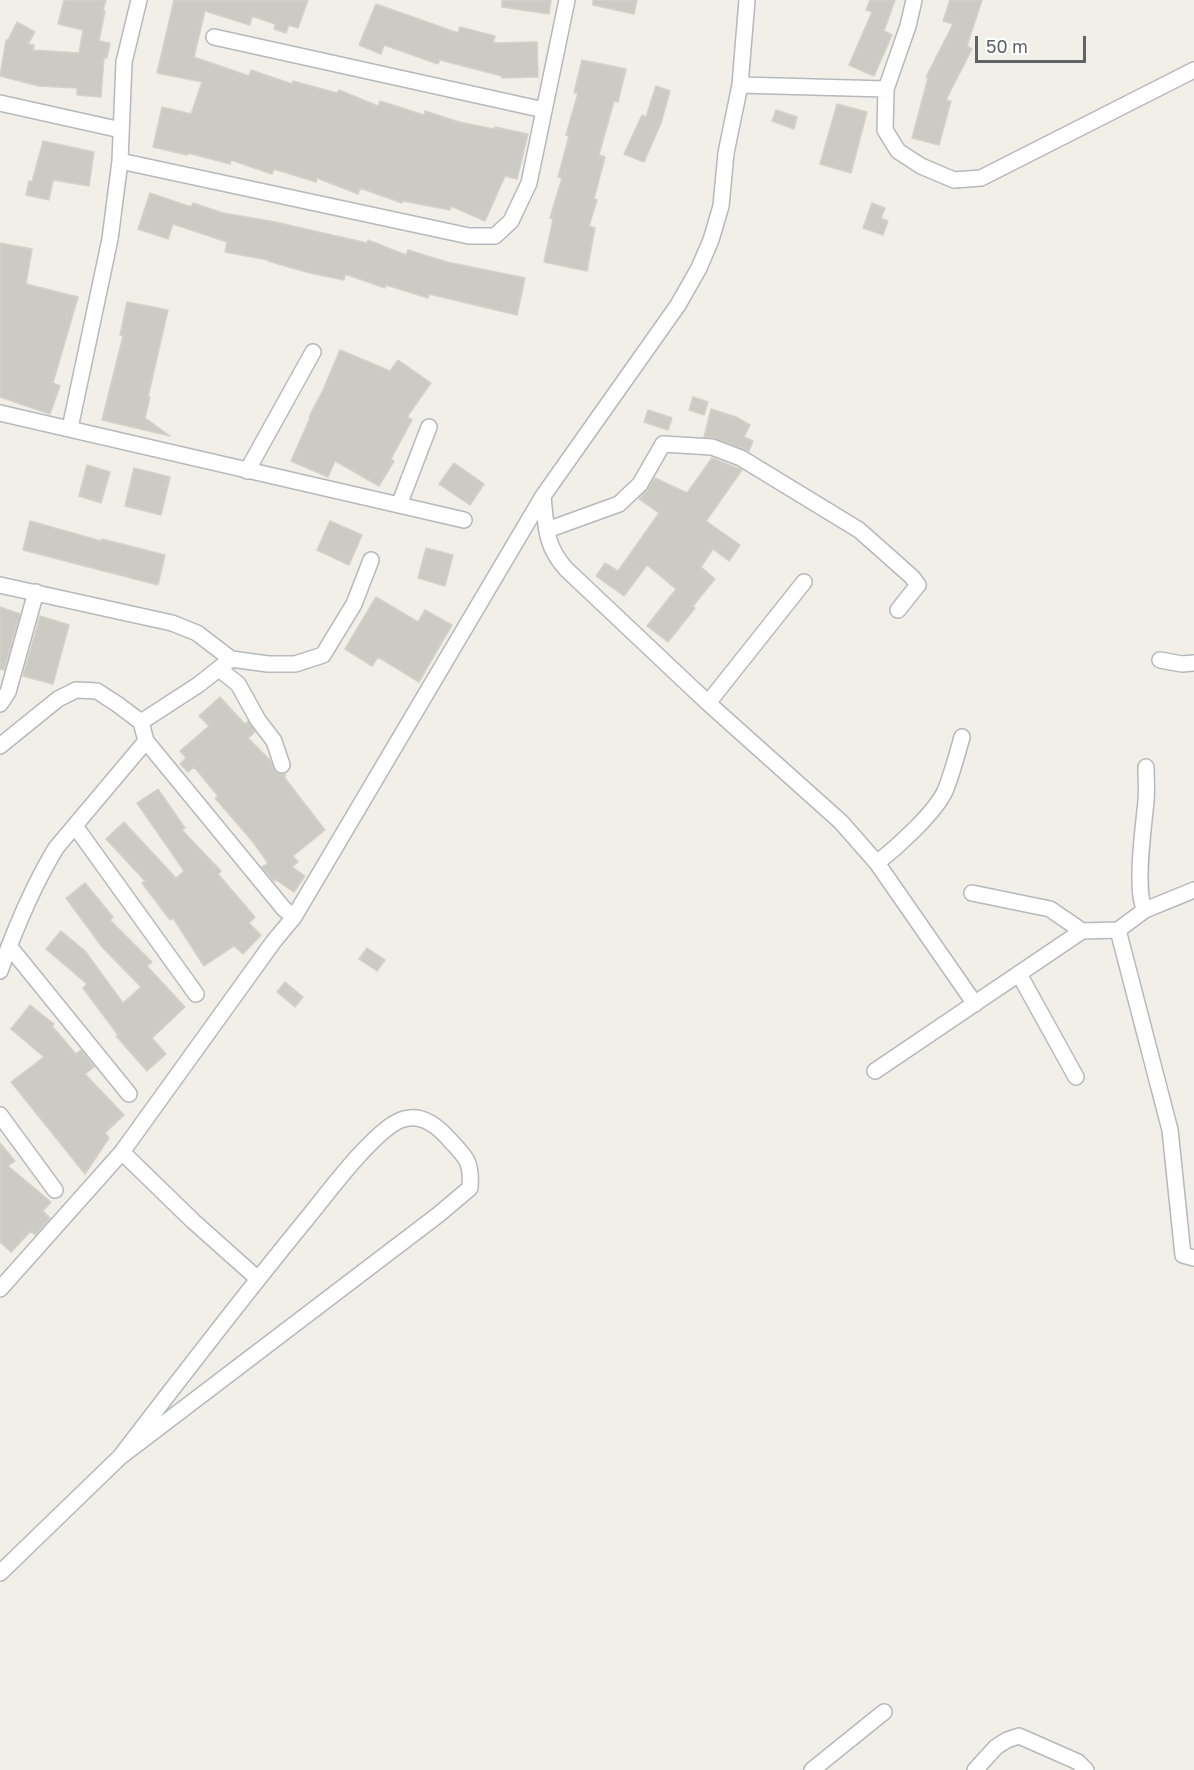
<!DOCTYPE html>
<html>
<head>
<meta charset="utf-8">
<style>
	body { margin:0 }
	#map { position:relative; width:1194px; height:1770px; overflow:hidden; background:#f1efe8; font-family:"Golos Text",sans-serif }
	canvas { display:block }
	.scale { position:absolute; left:975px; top:36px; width:111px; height:27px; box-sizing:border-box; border:3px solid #5f6368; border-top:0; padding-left:8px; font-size:18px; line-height:21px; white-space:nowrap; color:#5f6368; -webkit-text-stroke:4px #fff; paint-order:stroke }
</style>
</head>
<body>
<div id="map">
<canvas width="1194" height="1770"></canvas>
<div class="scale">50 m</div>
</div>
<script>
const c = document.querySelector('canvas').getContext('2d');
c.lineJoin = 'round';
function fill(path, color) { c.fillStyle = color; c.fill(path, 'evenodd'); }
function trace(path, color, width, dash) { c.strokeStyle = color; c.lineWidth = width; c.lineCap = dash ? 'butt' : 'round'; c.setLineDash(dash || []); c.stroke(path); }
const building = new Path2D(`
	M 64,0 L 106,0 L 103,10 L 105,11 L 99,41 L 110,43 L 107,58 L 104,58 L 101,97 L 77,95 L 77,88 L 39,86 L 0,76 L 6,40 L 8,40 L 17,22 L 35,32 L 28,44 L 34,45 L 33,50 L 79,53 L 83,30 L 58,24 Z
	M 174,0 L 308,0 L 298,28 L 289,25 L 286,33 L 274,29 L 275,24 L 252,16 L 250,25 L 205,11 L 194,57 L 249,76 L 251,70 L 292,84 L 293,81 L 337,93 L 339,90 L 378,106 L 380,101 L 424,115 L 425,111 L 459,122 L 494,129 L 495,127 L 528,134 L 517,179 L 505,176 L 485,221 L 451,206 L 450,210 L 403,201 L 402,203 L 360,188 L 358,194 L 317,178 L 316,182 L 274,169 L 272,174 L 231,160 L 230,164 L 188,153 L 187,155 L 153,147 L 162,107 L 191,114 L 202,82 L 157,73 Z
	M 502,0 L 551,0 L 549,14 L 502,7 Z
	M 593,0 L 637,0 L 634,14 L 593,5 Z
	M 870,0 L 895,0 L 884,31 L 892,35 L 874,76 L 849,65 L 872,12 L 866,10 Z
	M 950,0 L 982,0 L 967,46 L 972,49 L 946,100 L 951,101 L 939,145 L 912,138 L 928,78 L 926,77 L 953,24 L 943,21 Z
	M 376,4 L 458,33 L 460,27 L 495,36 L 493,43 L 537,42 L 538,77 L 502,78 L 502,76 L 440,60 L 438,64 L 384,45 L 381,54 L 359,45 Z
	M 582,60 L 626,69 L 618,102 L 614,101 L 599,155 L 605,157 L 594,199 L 597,200 L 589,226 L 595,228 L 587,271 L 544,262 L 553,219 L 550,218 L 562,178 L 558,177 L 569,136 L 566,135 L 578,93 L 574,93 Z
	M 656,86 L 670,91 L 661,123 L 644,162 L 624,154 L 642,115 L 646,117 Z
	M 837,104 L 867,112 L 851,173 L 820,164 Z
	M 776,110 L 797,117 L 794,129 L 772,121 Z
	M 43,141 L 94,152 L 89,186 L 53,180 L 49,200 L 26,195 L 29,181 L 32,182 Z
	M 150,193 L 191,207 L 193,203 L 223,213 L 275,222 L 367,243 L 368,240 L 406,255 L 408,250 L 447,262 L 525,278 L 517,315 L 429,294 L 428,298 L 386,285 L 385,288 L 345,274 L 344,280 L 310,273 L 268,261 L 268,260 L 225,252 L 227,242 L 173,224 L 168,239 L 138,229 Z
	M 872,203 L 885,208 L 881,218 L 888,221 L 883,235 L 863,228 Z
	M 0,243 L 32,249 L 26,284 L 78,297 L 53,383 L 60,386 L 50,414 L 0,397 Z
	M 127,302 L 168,310 L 148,397 L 150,397 L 145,418 L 170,436 L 102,420 L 123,336 L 120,335 Z
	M 340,350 L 390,371 L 398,360 L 431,383 L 407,417 L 412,420 L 391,459 L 394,461 L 379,486 L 335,461 L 328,477 L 291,461 L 310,418 L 309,417 L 323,390 Z
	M 693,397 L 708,402 L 704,415 L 689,410 Z
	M 711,409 L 736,417 L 750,425 L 744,437 L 753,441 L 749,451 L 715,438 L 704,437 Z
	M 648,410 L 672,418 L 668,430 L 644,422 Z
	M 712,458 L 742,470 L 706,521 L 740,545 L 729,561 L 713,549 L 701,567 L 715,579 L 693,606 L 695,608 L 668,642 L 647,626 L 676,589 L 647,565 L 624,596 L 596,576 L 605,563 L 618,571 L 659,513 L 639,499 L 648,489 L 655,478 L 687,493 Z
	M 454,463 L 484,484 L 470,505 L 439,484 Z
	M 87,465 L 110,472 L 101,503 L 79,496 Z
	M 134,468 L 170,477 L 161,515 L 125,506 Z
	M 30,521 L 101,541 L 102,539 L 165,555 L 158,585 L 23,550 Z
	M 330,521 L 362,535 L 349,565 L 317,550 Z
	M 426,548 L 453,555 L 445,586 L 418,578 Z
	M 376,597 L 418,622 L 425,610 L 452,625 L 419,682 L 378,657 L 372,666 L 345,649 Z
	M 0,607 L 20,614 L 4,670 L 0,669 Z
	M 40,616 L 69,625 L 53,684 L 23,676 Z
	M 220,697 L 245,724 L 248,721 L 255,732 L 248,738 L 270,760 L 275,772 L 286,775 L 284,777 L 325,830 L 293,856 L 298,862 L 292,867 L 305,876 L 294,892 L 276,880 L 274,881 L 262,867 L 268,863 L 253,842 L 215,798 L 218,796 L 194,767 L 188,772 L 180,764 L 186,758 L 180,751 L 209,726 L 199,716 Z
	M 158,789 L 185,828 L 182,830 L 221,871 L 218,874 L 255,917 L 249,923 L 261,935 L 243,954 L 234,946 L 204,966 L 173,918 L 170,920 L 142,883 L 145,881 L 106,839 L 124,822 L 176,878 L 184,871 L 137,803 Z
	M 85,883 L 113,917 L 110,920 L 152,962 L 147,966 L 185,1007 L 152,1038 L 166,1054 L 147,1071 L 116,1036 L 118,1035 L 83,988 L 87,984 L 46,949 L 61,931 L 85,951 L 123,1003 L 141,987 L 102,947 L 66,898 Z
	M 367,948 L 385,960 L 377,971 L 359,959 Z
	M 285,982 L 303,997 L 295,1007 L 277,992 Z
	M 30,1005 L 54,1024 L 52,1026 L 76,1054 L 81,1050 L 94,1067 L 85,1074 L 124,1115 L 105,1133 L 109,1138 L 85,1174 L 11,1082 L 44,1057 L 11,1029 Z
	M 0,1143 L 15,1161 L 8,1166 L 51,1202 L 43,1211 L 50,1218 L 35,1235 L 31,1231 L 11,1252 L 0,1242 Z`);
fill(building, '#cccac5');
trace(building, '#d6d1c6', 1.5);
const minor = new Path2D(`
	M 914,0 L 908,26 L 886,89 L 885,130 L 898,151 L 921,166 L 954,180 L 981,178 L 1194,70
	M 214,37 L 544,110
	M 740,85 L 886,89
	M 0,103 L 121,130
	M 120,161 L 469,236 L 495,236 L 511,221 L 529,183 L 567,0
	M 0,413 L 464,520
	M 70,428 L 110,239 L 120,161 L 124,62 L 139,0
	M 247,471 L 313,352
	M 543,496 C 546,526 545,546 566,569 L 708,703 L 841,822 L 877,863 L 975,1004
	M 399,505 L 429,427
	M 547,530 L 619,504 L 640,484 L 663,444 L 712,447 L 741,458 L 859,530 L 912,577 L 918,585 L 898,610
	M 0,585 L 172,623 L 197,633 L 231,659
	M 1160,660 L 1182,664 L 1194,663
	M 219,669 L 238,684 L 258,720 L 274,741 L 282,765
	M 708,703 L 804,582
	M 0,704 L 8,692 L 36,592
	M 141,722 L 198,685 L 231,659 L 268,664 L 295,664 L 323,655 L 354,604 L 371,560
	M 146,741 L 284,909 L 294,917
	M 0,746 L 58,699 L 76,690 L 97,691 L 117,704 L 141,722 L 146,741 L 56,848 C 33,886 15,929 0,971
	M 75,826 L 196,994
	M 877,863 C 896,848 935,813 945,791 C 952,774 957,755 962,737
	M 1194,890 L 1145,910 L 1118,930 L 1170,1130 L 1183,1255 L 1194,1258
	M 972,893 L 1050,909 L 1082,931
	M 1145,910 C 1134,891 1144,824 1146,801 C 1147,789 1146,778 1146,767
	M 9,946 L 129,1094
	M 1019,974 L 1076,1077
	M 875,1071 L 1082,931 L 1118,930
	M 0,1115 L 55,1190
	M 122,1152 L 193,1221 L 258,1279
	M 0,1289 L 122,1152 L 274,941 L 294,917 L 543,496 L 678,305 L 699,268 L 711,240 L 721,206 L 726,153 L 740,85 L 747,0
	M 0,1573 L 120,1457 L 438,1215 L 470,1188 C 472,1159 465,1157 447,1137 C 436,1125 421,1114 404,1119 C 378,1125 327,1194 309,1216 C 244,1295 182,1376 120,1457
	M 812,1770 L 884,1712
	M 975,1770 L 996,1747 L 1007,1740 L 1019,1736 L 1078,1762 L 1086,1770`);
trace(minor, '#b5b8bc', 18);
trace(minor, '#fff', 15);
</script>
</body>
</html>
